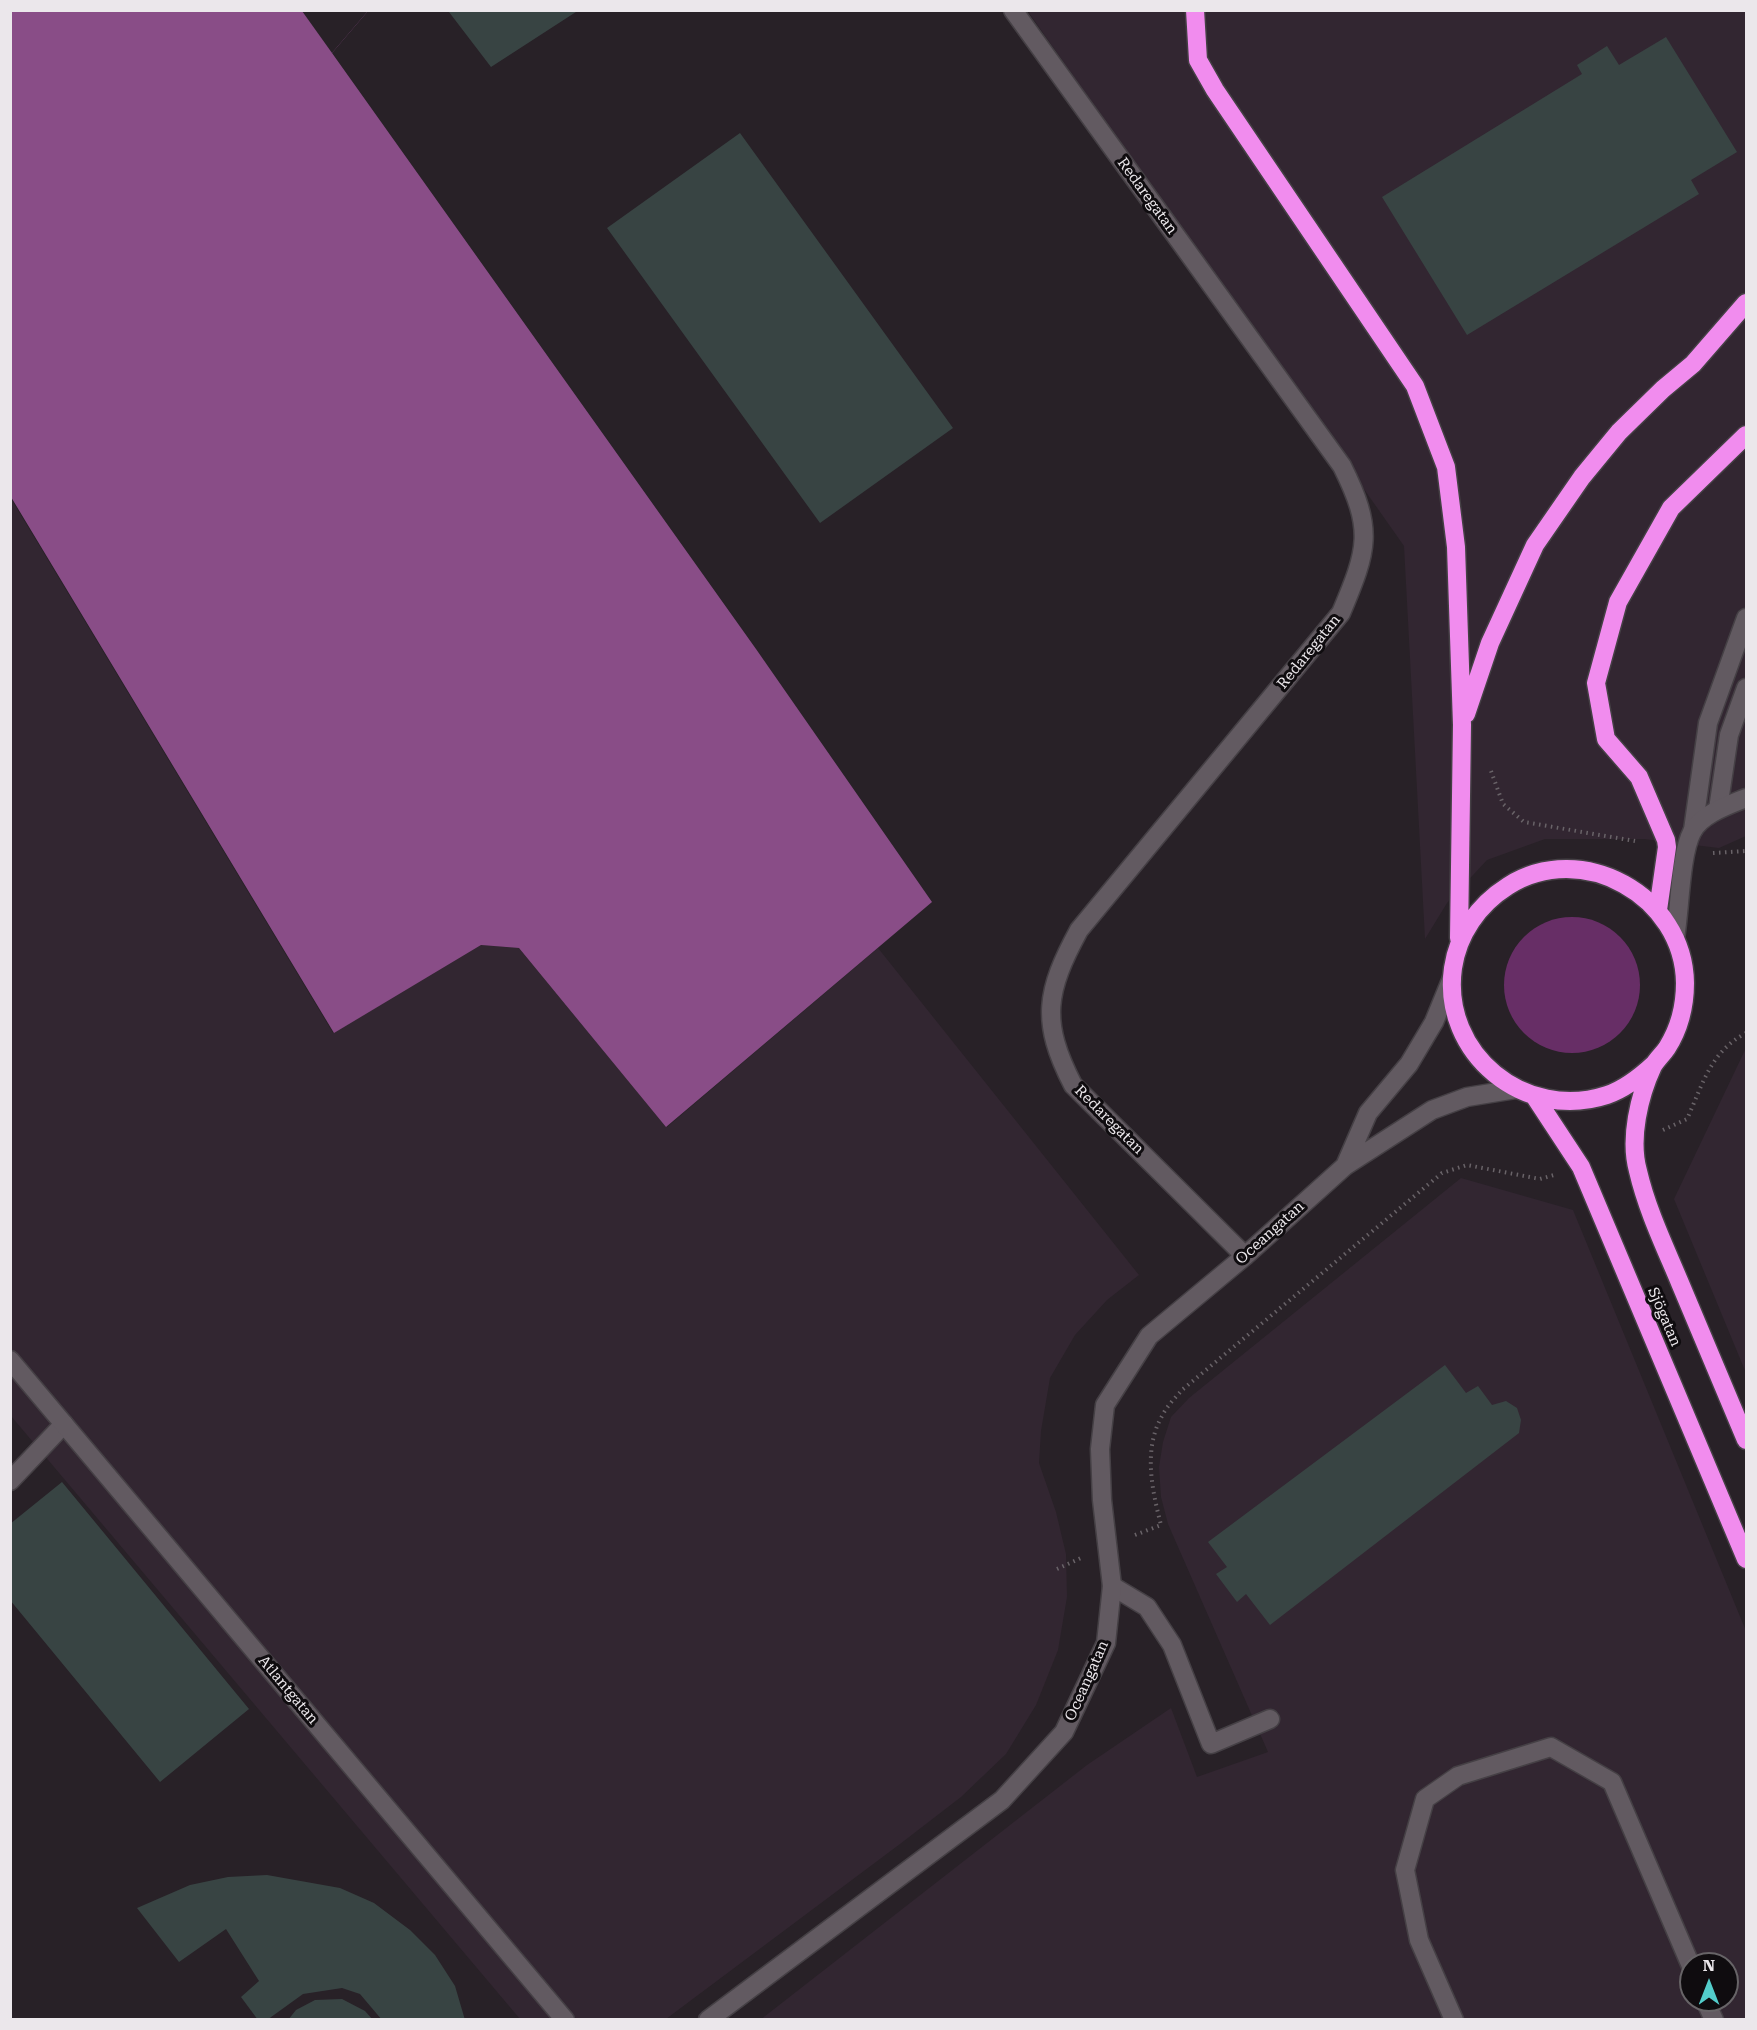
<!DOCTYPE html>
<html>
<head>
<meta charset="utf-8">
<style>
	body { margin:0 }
	#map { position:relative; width:1757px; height:2030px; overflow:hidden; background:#282127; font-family:"Roboto Serif",serif }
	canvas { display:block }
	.frame { position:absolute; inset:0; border:12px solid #ebe7eb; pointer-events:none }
	.north { position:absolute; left:1679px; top:1952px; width:60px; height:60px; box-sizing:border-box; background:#0f0c0f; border:2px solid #676467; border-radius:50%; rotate:0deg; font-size:16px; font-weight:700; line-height:24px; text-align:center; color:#ebe7eb }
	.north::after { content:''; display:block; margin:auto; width:21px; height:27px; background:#53cdcb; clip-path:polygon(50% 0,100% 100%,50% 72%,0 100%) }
</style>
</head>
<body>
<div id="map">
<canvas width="1757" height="2030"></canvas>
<div class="frame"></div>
<div class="north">N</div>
</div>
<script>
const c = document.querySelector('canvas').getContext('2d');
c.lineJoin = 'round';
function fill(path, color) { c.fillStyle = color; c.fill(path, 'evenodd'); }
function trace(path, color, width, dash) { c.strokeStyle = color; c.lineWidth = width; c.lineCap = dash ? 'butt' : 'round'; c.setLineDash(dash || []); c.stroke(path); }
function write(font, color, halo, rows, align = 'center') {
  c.font = font + ' "Roboto Serif",serif'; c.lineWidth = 6; c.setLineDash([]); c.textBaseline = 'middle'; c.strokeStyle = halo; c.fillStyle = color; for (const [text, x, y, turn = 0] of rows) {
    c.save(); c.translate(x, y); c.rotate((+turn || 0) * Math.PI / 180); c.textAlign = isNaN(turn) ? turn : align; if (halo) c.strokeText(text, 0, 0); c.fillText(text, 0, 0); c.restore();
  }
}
fill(new Path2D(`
	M 1032,10 L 1746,11 L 1746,836 L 1719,848 L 1644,839 L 1545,839 L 1487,860 L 1447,903 L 1425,939 L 1404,546 L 1029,13 Z
	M 10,497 L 333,1033 L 481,945 L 519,948 L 667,1127 L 878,948 L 1139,1275 L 1107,1300 L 1075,1335 L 1050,1378 L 1041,1431 L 1039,1463 L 1056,1512 L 1066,1554 L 1067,1597 L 1058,1650 L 1036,1705 L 1006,1754 L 961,1797 L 900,1844 L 666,2019 L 520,2019 L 11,1416 Z
	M 1746,1048 L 1746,1373 L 1674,1199 Z
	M 1461,1178 L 1573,1210 L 1746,1631 L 1746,2019 L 760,2020 L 1087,1765 L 1171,1708 L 1197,1777 L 1268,1752 L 1168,1524 L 1161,1497 L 1159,1467 L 1163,1442 L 1171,1417 L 1189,1398 ZM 1691,1964 L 1727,1964 L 1727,2000 L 1691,2000 Z`), '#322631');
fill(new Path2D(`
	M1504 985a68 68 0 1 1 136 0a68 68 0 1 1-136 0Z`), '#672e66');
fill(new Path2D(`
	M 11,11 L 368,11 L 332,53 L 756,649 L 932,902 L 666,1127 L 519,948 L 481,945 L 334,1033 L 11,497 Z`), '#894d87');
fill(new Path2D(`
	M 302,11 L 368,11 L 332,53 Z`), '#282127');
fill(new Path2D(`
	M 451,10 L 579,10 L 491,67 L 449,12 Z
	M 1666,37 L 1737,152 L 1691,180 L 1699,194 L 1467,335 L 1382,197 L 1582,74 L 1577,65 L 1607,46 L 1619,65 Z
	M 740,133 L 953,428 L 820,523 L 607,228 Z
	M 1445,1365 L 1466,1393 L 1478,1386 L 1492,1405 L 1506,1401 L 1517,1408 L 1521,1420 L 1519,1433 L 1270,1625 L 1246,1594 L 1237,1602 L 1216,1574 L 1227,1567 L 1208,1542 Z
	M 62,1482 L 249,1709 L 160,1782 L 10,1600 L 10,1524 Z
	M 267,1875 L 340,1888 L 374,1903 L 410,1930 L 435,1955 L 455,1986 L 465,2020 L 382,2020 L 360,1994 L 342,1988 L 303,1994 L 267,2020 L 258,2020 L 241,1997 L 259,1981 L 226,1929 L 179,1962 L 137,1908 L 190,1885 L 228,1877 Z
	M 342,1999 L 365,2011 L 373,2020 L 288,2020 L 296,2010 L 315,2000 Z`), '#384443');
const lane = new Path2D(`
	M 1718,809 L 1729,735 L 1746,688
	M 1693,830 L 1708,723 L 1746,618
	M 10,1481 L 64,1424
	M 1112,1586 L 1147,1607 L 1172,1645 L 1211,1744 L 1270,1719
	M 1705,2000 L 1714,2020
	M 1454,2020 L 1419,1940 L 1405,1870 L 1425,1799 L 1458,1776 L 1551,1747 L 1612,1782 L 1691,1966`);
const street = new Path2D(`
	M 1013,10 L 1342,466 C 1374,530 1368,549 1341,613 L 1079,930 C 1046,991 1040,1021 1073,1085 L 1245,1256
	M 1675,938 C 1680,910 1680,855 1692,832 C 1701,814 1729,805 1746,798
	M 1345,1166 L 1368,1113 L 1409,1064 L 1434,1022 L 1452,978
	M 10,1360 L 565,2020
	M 708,2020 L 1002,1800 L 1064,1732 L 1106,1643 L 1112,1586 L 1102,1500 L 1100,1449 L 1105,1405 L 1149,1336 L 1245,1256 L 1345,1166 L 1432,1110 L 1467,1097 L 1516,1089`);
const highway = new Path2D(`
	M 1195,10 L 1198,60 L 1215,90 L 1415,386 L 1446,467 L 1456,547 L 1462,725 L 1459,938
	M 1466,714 L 1490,643 L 1535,545 L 1582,477 L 1619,432 L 1663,389 L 1693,364 L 1746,303
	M 1658,910 L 1667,847 L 1666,840 L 1639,777 L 1606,739 L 1596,683 L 1618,602 L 1671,508 L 1746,435
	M 1654,1064 C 1640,1077 1625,1089 1607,1095 C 1525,1122 1441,1054 1453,968 C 1458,934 1478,905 1508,886 C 1582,839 1684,896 1685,983 C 1685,1005 1679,1029 1667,1048 C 1663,1054 1657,1059 1653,1066 C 1639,1096 1629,1139 1638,1171 C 1647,1210 1665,1247 1680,1283 C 1702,1336 1724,1388 1746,1440
	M 1535,1097 L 1581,1167 L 1746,1559`);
trace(lane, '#454045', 21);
trace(street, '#454045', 21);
trace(highway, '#454045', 21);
trace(new Path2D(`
	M 1491,771 L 1503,804 L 1524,822 L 1635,841
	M 1713,853 L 1746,851
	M 1663,1130 L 1687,1119 C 1703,1084 1710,1052 1746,1033
	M 1135,1535 L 1161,1525 C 1152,1490 1143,1449 1162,1416 C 1167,1406 1175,1398 1182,1390 L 1442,1173 L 1467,1165 L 1540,1179 L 1554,1175
	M 1057,1569 L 1081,1558`), '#696368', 4, [1.5, 4.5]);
trace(lane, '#625a61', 18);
trace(street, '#625a61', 18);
trace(highway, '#f18cee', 18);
write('15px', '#ebe7eb', '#0f0c0f', [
	["Redaregatan",1147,196,54],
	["Redaregatan",1309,652,-51],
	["Redaregatan",1109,1120,45],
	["Oceangatan",1270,1233,-42],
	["Sjögatan",1664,1317,67],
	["Oceangatan",1087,1681,-66],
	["Atlantgatan",288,1690,50]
]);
</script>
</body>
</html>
